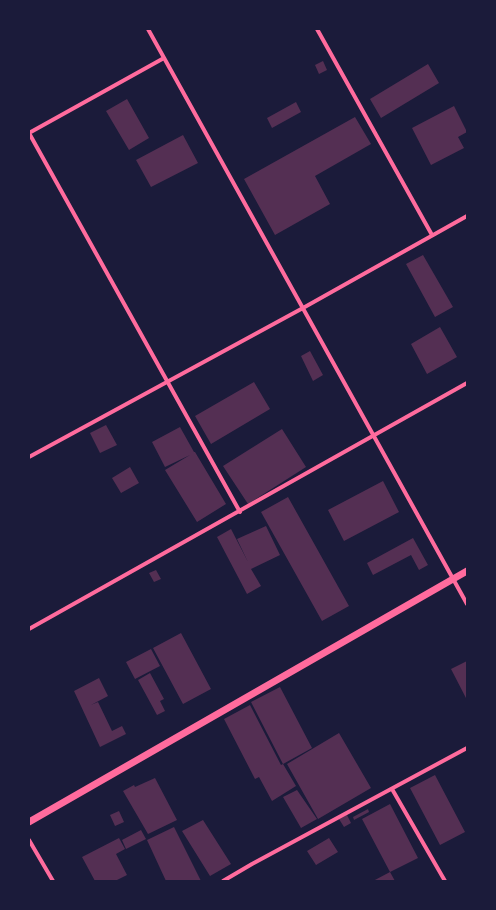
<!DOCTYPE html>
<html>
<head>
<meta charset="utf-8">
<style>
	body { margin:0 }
	#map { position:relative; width:496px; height:910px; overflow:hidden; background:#1b1b3a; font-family:"Open Sans",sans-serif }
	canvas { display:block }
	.frame { position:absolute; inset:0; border:30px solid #1b1b3a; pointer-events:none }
</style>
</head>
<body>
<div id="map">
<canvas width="496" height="910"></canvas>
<div class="frame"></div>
</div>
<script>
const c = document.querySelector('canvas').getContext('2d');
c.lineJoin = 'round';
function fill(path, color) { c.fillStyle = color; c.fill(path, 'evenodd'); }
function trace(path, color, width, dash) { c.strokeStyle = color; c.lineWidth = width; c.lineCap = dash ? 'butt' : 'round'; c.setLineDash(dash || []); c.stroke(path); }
fill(new Path2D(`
	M 323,61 L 327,70 L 319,74 L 315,65 Z
	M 428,64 L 439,83 L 381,118 L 370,99 Z
	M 127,99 L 149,138 L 129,150 L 106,111 Z
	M 296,102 L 301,112 L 272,128 L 267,118 Z
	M 454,106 L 467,132 L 458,137 L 464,148 L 431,165 L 412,128 Z
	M 355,117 L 371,144 L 315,176 L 330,204 L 275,235 L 244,179 Z
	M 183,135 L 198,163 L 151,187 L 136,160 Z
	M 423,255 L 453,307 L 435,317 L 406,264 Z
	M 440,327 L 457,357 L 427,374 L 411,344 Z
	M 310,351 L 323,375 L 313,381 L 301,356 Z
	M 254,382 L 270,409 L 211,444 L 195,416 Z
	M 106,425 L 117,445 L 100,453 L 90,433 Z
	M 180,427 L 194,452 L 195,452 L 226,504 L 197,522 L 165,470 L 190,455 L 165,467 L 152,442 Z
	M 282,429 L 306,467 L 248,504 L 223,466 Z
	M 130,467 L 139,483 L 121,493 L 112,478 Z
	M 383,481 L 399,512 L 344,541 L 328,510 Z
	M 288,497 L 349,606 L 322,621 L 261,512 Z
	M 266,526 L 280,555 L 251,569 L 261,586 L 247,594 L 217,537 L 231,529 L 248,562 L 237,539 Z
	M 413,538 L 428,565 L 419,570 L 411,555 L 373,575 L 367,563 Z
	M 156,570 L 161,579 L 154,582 L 149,573 Z
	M 181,633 L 211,689 L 183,704 L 153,648 Z
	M 151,649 L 160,666 L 135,679 L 126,662 Z
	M 467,661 L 467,700 L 451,669 Z
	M 150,673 L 164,699 L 160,701 L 165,711 L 157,715 L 138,680 Z
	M 99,678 L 108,696 L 91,705 L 98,702 L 112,731 L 122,726 L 126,734 L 100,747 L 74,691 Z
	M 280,687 L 312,748 L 283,764 L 251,702 Z
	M 250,705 L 281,765 L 283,764 L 296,786 L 272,801 L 259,777 L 255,779 L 224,719 Z
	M 339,733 L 371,788 L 318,819 L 287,764 Z
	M 435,775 L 465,832 L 440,845 L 410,788 Z
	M 155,778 L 177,820 L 148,834 L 123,791 L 134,785 L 135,787 Z
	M 297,790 L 317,819 L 301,828 L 283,797 Z
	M 390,804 L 418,858 L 390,872 L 362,819 Z
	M 368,809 L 369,812 L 354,820 L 353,817 Z
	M 119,811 L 124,822 L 115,826 L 110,815 Z
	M 347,815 L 351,823 L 344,827 L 339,819 Z
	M 203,820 L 231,864 L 210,876 L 182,831 Z
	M 174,827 L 201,881 L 166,881 L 147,840 Z
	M 141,830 L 146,839 L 126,849 L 122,840 Z
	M 119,838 L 125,849 L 116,854 L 127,875 L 115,881 L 95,881 L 82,857 Z
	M 329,838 L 338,852 L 316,865 L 307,851 Z
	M 390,872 L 395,881 L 373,881 Z`), '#542f53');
trace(new Path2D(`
	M 148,29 L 467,604
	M 317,29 L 432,235
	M 29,133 L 240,512
	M 29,133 L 164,58
	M 29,457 L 303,308 L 467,216
	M 29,629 L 467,383
	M 392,789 L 445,881
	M 29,840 L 53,881
	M 223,881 L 252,864 L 467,748`), '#ff6b9d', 4);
trace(new Path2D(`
	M 29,822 L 467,571`), '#ff6b9d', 7);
</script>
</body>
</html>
